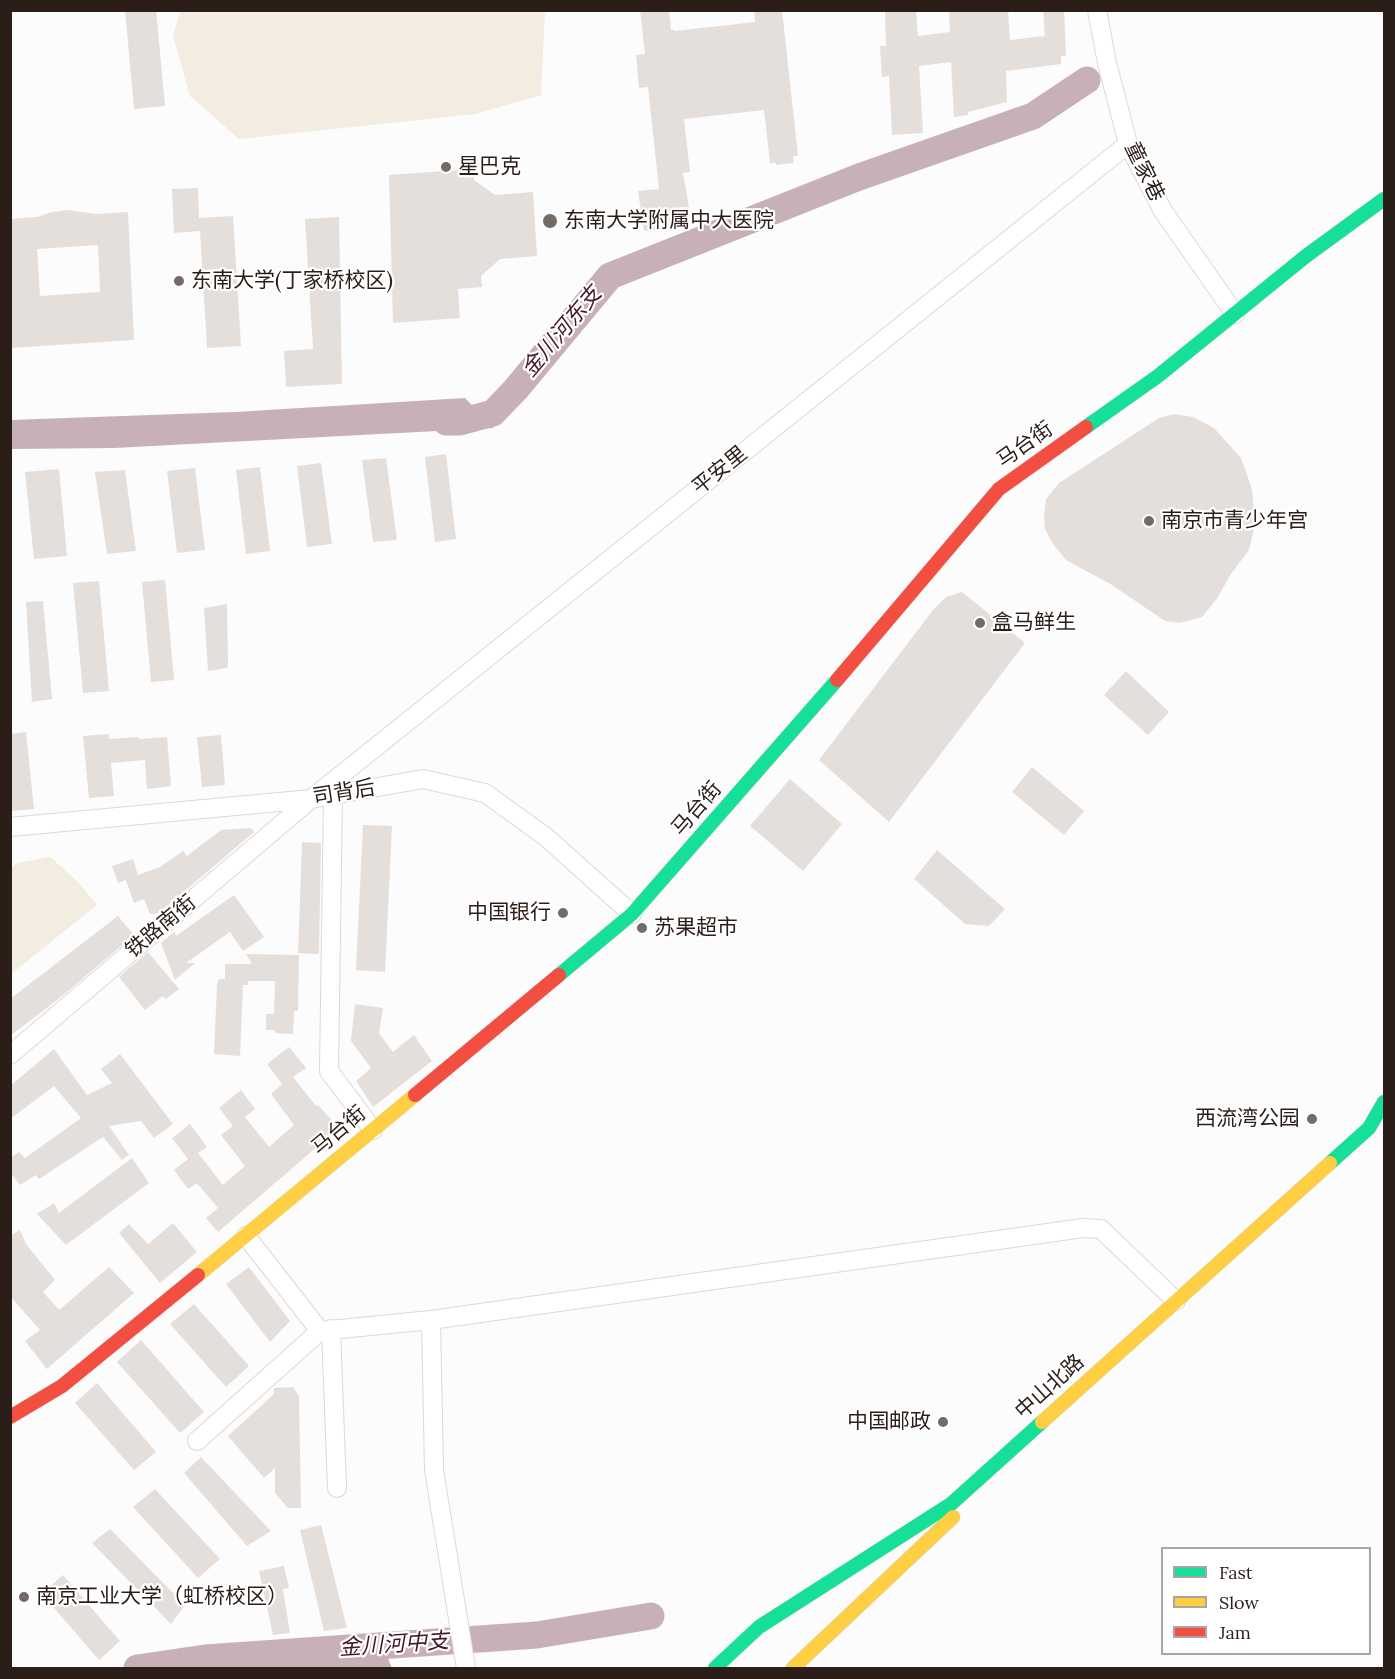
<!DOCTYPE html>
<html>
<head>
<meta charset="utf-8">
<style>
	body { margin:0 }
	#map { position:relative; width:1395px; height:1679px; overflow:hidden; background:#fbfcfb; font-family:Lora,serif }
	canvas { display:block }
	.frame { position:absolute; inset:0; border:12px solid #2b1d18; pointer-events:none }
	.legend { position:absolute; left:1161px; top:1547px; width:210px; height:108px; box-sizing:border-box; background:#fff; border:2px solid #aaa5a3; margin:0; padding:8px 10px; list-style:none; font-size:18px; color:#2b1d18 }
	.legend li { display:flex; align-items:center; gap:12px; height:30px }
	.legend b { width:30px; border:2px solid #aaa5a3 }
</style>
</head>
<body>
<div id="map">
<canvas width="1395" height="1679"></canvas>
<div class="frame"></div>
<ul class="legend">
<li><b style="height:8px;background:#16e098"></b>Fast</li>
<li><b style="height:8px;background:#ffcf43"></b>Slow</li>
<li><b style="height:8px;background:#f24e42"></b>Jam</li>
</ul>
</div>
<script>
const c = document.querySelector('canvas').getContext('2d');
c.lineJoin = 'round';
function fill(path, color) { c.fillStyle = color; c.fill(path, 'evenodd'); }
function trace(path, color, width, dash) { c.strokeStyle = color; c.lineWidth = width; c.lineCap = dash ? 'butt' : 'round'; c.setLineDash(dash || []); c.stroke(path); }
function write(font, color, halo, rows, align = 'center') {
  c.font = font + ' Lora,"Noto Sans SC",serif'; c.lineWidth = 4.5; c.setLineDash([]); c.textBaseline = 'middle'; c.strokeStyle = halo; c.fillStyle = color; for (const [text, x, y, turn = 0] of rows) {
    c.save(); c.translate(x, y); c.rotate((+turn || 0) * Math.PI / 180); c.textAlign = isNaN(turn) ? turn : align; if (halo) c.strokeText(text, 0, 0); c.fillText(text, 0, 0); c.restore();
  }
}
fill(new Path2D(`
	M 181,11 L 545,11 L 541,95 L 475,114 L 239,139 L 190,96 L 173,35 Z
	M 50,857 L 77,881 L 97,905 L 11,974 L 11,868 L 17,863 Z`), '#f2ece1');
fill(new Path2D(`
	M 465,398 L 494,428 L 114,448 L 11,449 L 11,420 L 235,412 Z
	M 375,1655 L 387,1656 L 392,1668 L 186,1668 L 325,1656 Z`), '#c8b1b6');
trace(new Path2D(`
	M 446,422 L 460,422 L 493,413 L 516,389 L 610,276 L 859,177 L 1033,116 L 1087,80
	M 137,1668 L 205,1658 L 537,1635 L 651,1616`), '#c8b1b6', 27);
fill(new Path2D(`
	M 125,10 L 156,10 L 165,106 L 134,109 Z
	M 640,10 L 669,10 L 671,30 L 674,30 L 675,31 L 755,22 L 754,10 L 782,10 L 798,156 L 793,156 L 794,163 L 776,165 L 776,163 L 770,163 L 764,110 L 684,119 L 690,172 L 683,173 L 689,207 L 673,208 L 677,227 L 644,231 L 638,191 L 659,189 L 648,87 L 639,88 L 636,55 L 645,54 Z
	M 885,10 L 916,10 L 918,36 L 950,32 L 949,10 L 1008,10 L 1010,40 L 1045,36 L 1043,10 L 1064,10 L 1066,56 L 1061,56 L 1061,64 L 1006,71 L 1007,102 L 968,112 L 968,115 L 954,117 L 951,62 L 919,66 L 923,133 L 892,135 L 889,76 L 882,77 L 880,46 L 886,46 Z
	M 474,169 L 474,180 L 495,195 L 533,192 L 537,256 L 500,259 L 481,276 L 482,287 L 458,289 L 460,318 L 393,323 L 389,175 Z
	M 198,188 L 199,218 L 233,216 L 241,346 L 207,348 L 200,231 L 174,233 L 172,189 Z
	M 68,210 L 96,214 L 128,212 L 134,340 L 10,348 L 10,219 L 37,217 L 52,212 ZM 98,245 L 100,292 L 40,296 L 37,249 Z
	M 339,217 L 342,384 L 286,387 L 284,351 L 313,349 L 305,219 Z
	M 1174,414 L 1193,417 L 1214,428 L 1241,458 L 1252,489 L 1255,524 L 1249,550 L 1231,574 L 1216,600 L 1202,617 L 1179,623 L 1165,621 L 1112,585 L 1066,560 L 1053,544 L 1045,529 L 1044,517 L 1046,499 L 1059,483 L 1159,418 Z
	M 446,454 L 456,539 L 435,542 L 425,457 Z
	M 386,458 L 397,540 L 373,542 L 362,460 Z
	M 321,463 L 332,544 L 307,547 L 297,466 Z
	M 260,467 L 270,551 L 246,554 L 236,470 Z
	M 195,468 L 205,550 L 177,553 L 167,471 Z
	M 59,469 L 67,556 L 34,559 L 25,472 Z
	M 125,470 L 136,551 L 107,554 L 95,472 Z
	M 165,580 L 174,680 L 151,682 L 142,582 Z
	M 99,581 L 109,691 L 83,693 L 73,583 Z
	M 962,592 L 1025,643 L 889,822 L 819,760 L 933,610 L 946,597 Z
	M 43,601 L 52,699 L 32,702 L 26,602 Z
	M 227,604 L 228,663 L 227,668 L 208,671 L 204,608 Z
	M 1126,671 L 1169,712 L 1148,735 L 1104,695 Z
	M 26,732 L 34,809 L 10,811 L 10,734 Z
	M 109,734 L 109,739 L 138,737 L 139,739 L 167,737 L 171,786 L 147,789 L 145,760 L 111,763 L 114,796 L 89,798 L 83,736 Z
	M 221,735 L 225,785 L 202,787 L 197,737 Z
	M 1032,767 L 1084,811 L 1064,835 L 1012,792 Z
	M 790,779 L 842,824 L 803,871 L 750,826 Z
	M 363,825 L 392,826 L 385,972 L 356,970 Z
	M 251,828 L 254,832 L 160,912 L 155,914 L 150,914 L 144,899 L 134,903 L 126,880 L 118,883 L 112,866 L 133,859 L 138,875 L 160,867 L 183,851 L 187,856 L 221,830 Z
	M 302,842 L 321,843 L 319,954 L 298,953 Z
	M 937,850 L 1005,909 L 989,926 L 965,924 L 914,879 Z
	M 234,895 L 264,937 L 243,951 L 230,932 L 186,963 L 195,963 L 175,980 L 161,943 L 174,932 L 176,936 Z
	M 118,916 L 134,935 L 61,997 L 10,1036 L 10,999 Z
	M 148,952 L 179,989 L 166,999 L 163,996 L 145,1010 L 119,977 Z
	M 246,954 L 299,955 L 298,1011 L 294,1011 L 293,1034 L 275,1033 L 275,1030 L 266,1030 L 266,1014 L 274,1014 L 275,981 L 248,981 L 248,985 L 243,985 L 240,1056 L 214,1054 L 217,984 L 219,979 L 225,979 L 225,964 L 252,964 Z
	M 355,1004 L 383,1008 L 379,1033 L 393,1052 L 414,1035 L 432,1061 L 373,1107 L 356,1081 L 371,1068 L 351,1041 Z
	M 289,1047 L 306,1068 L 293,1077 L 316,1106 L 318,1105 L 339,1128 L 218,1232 L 206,1218 L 218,1208 L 197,1183 L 188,1189 L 174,1170 L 188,1159 L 172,1138 L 190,1124 L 207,1147 L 198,1153 L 223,1185 L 245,1166 L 221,1135 L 233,1126 L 219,1108 L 241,1090 L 255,1109 L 245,1117 L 269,1147 L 294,1125 L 271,1094 L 282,1084 L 267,1064 Z
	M 54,1049 L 87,1095 L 112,1083 L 101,1069 L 120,1054 L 173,1124 L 154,1138 L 141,1121 L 109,1126 L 129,1155 L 122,1160 L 103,1137 L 39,1179 L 36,1175 L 20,1185 L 10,1172 L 10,1158 L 19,1152 L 25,1158 L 81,1118 L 54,1086 L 10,1119 L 10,1086 Z
	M 132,1158 L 149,1183 L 66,1245 L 37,1214 L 54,1203 L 59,1213 Z
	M 173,1223 L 197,1252 L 160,1283 L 119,1233 L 129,1224 L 148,1244 Z
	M 20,1230 L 26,1244 L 55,1280 L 43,1292 L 59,1310 L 109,1267 L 134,1293 L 47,1369 L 25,1341 L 40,1330 L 10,1296 L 10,1236 Z
	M 249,1267 L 290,1321 L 270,1342 L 226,1284 Z
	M 194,1304 L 249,1366 L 226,1387 L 170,1324 Z
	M 141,1340 L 204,1412 L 180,1433 L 117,1362 Z
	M 97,1383 L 156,1452 L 134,1470 L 75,1403 Z
	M 293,1387 L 299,1396 L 301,1508 L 288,1508 L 275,1493 L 275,1468 L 264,1478 L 228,1436 L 274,1394 L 274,1388 Z
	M 201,1457 L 271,1531 L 247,1546 L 184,1473 Z
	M 155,1489 L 220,1559 L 198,1578 L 133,1507 Z
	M 321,1525 L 347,1628 L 324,1631 L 300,1530 Z
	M 110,1529 L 185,1605 L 171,1624 L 92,1543 Z
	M 284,1566 L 289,1588 L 283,1589 L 290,1633 L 273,1635 L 259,1571 Z
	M 63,1575 L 120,1641 L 99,1660 L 42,1594 Z`), '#e5dfdb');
const street = new Path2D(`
	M 1097,10 L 1107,63 L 1128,144 L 1163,211 L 1235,314
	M 333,795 L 329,1071 L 373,1130
	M 10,827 L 311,799 L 423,779 L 485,793 L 546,837 L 632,914
	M 10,1055 L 311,799 L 1128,144
	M 246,1236 L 320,1331 L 431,1320
	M 331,1329 L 337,1488
	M 197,1441 L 320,1331
	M 466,1668 L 434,1470 L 431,1320 L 1083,1228 L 1101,1229 L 1176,1301`);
const fast = new Path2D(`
	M 1086,427 L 1158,376 L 1306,256 L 1384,199
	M 559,975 L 632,914 L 837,680
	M 1330,1163 L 1369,1128 L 1384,1102
	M 715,1668 L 759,1627 L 951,1504 L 1042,1422`);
const slow = new Path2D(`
	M 198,1275 L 415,1095
	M 1042,1422 L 1330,1163
	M 793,1668 L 953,1517`);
const jam = new Path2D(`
	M 837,680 L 999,489 L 1086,427
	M 415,1095 L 559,975
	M 10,1417 L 62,1386 L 198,1275`);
trace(street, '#ded8d5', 20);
trace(fast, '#ded8d5', 15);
trace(slow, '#ded8d5', 15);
trace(jam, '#ded8d5', 15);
trace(street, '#fefffe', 18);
trace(fast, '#16e098', 14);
trace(slow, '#ffcf43', 14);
trace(jam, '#f24e42', 14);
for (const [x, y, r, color] of [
	[446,167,6,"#746b67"],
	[550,221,8,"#746b67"],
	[179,281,6,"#746b67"],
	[1149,521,6,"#746b67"],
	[980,623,6,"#746b67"],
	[563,913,6,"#746b67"],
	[642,928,6,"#746b67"],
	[1312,1119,6,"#746b67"],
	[943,1422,6,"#746b67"],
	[24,1597,6,"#746b67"]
]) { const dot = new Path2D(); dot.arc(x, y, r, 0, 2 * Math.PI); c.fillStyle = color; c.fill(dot); trace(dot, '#fff', 2); }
write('21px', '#2b1d18', '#fff', [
	["星巴克",458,167],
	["东南大学附属中大医院",564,221],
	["东南大学(丁家桥校区)",191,281],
	["南京市青少年宫",1161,521],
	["盒马鲜生",992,623],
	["中国银行",551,913,"right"],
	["苏果超市",654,928],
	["西流湾公园",1300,1119,"right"],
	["中国邮政",931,1422,"right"],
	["南京工业大学（虹桥校区）",36,1597]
], 'left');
write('21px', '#2b1d18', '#fff', [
	["童家巷",1144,172,64],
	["马台街",1025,445,-35],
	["平安里",720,471,-39],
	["司背后",344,793,-9],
	["马台街",697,809,-49],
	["铁路南街",161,927,-40],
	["马台街",339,1131,-40],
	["中山北路",1050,1387,-42]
]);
write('italic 22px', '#471a27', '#fff', [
	["金川河东支",562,332,-50],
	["金川河中支",394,1645,-4]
]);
</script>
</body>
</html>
